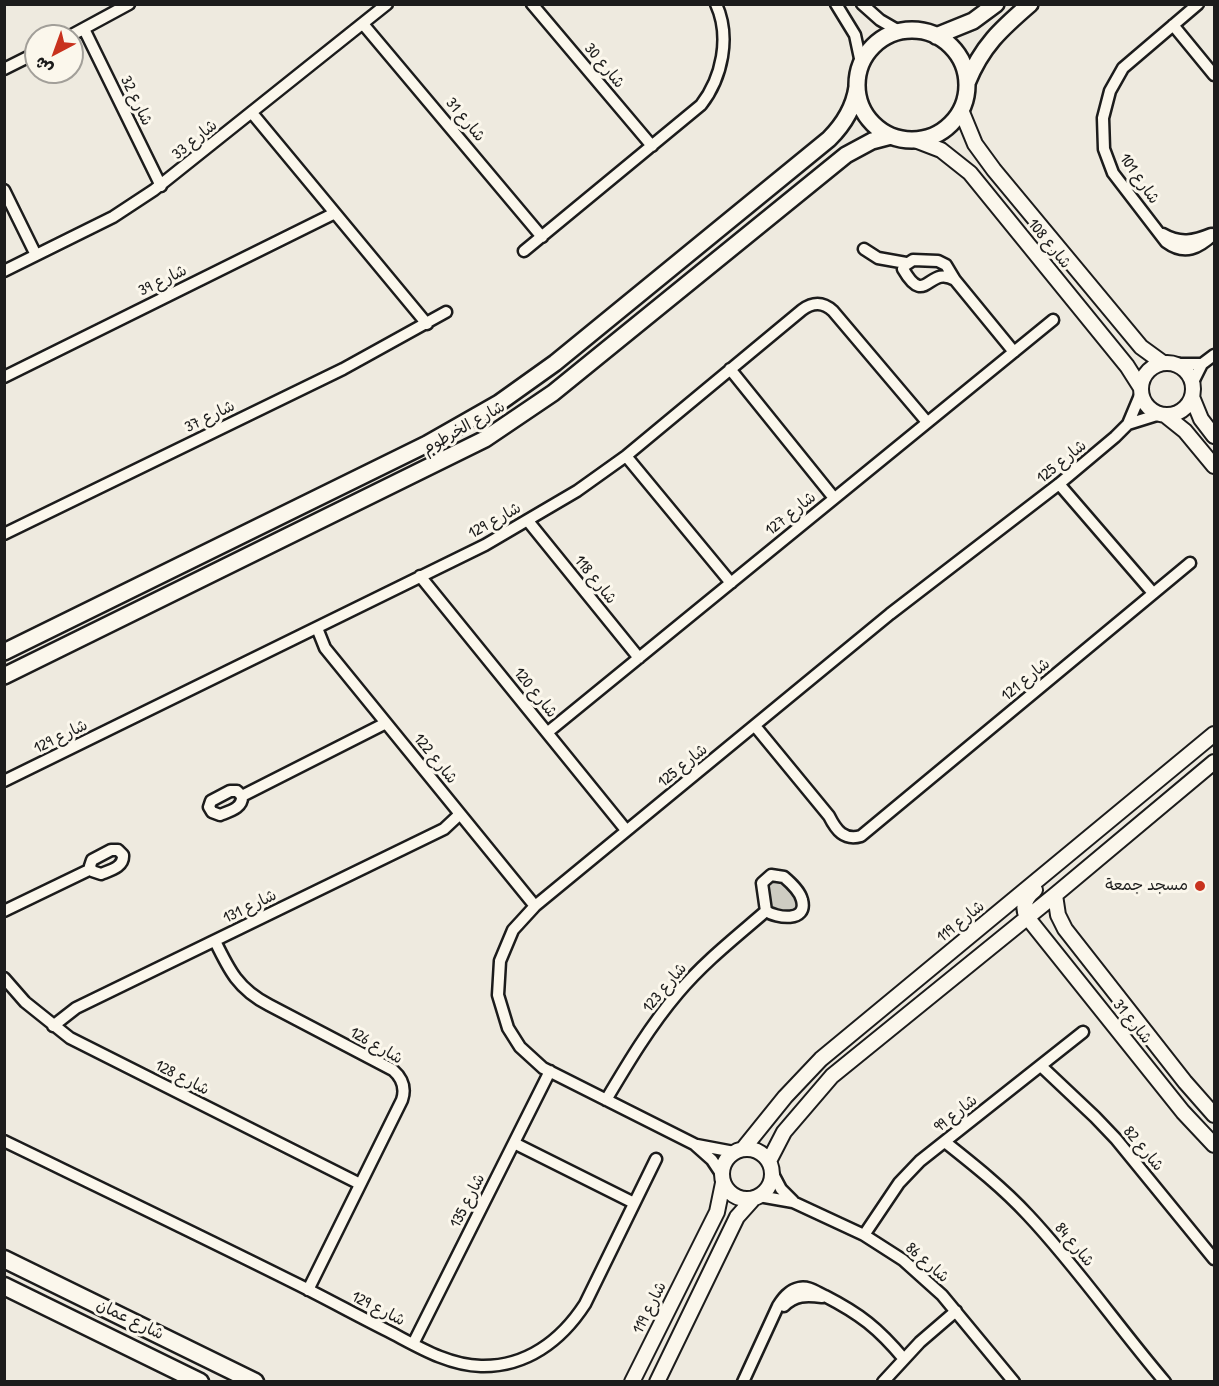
<!DOCTYPE html>
<html>
<head>
<meta charset="utf-8">
<style>
	body { margin:0 }
	#map { position:relative; width:1219px; height:1386px; overflow:hidden; background:#eeeadf; font-family:"Patrick Hand","Playpen Sans Arabic",sans-serif }
	canvas { display:block }
	.frame { position:absolute; inset:0; border:6px solid #1c1c1c; pointer-events:none }
	.north { position:absolute; left:24px; top:24px; width:60px; height:60px; box-sizing:border-box; background:#fbf7ec; border:2px solid #a29f99; border-radius:50%; rotate:221deg; font-size:16px; font-weight:700; line-height:24px; text-align:center; color:#1c1c1c }
	.north::after { content:''; display:block; margin:auto; width:21px; height:27px; background:#c8321e; clip-path:polygon(50% 0,100% 100%,50% 72%,0 100%) }
</style>
</head>
<body>
<div id="map">
<canvas width="1219" height="1386"></canvas>
<div class="frame"></div>
<div class="north">ش</div>
</div>
<script>
const c = document.querySelector('canvas').getContext('2d');
c.lineJoin = 'round';
function fill(path, color) { c.fillStyle = color; c.fill(path, 'evenodd'); }
function trace(path, color, width, dash) { c.strokeStyle = color; c.lineWidth = width; c.lineCap = dash ? 'butt' : 'round'; c.setLineDash(dash || []); c.stroke(path); }
function write(font, color, halo, rows, align = 'center') {
  c.font = font + ' "Patrick Hand","Playpen Sans Arabic",sans-serif'; c.lineWidth = 6; c.setLineDash([]); c.textBaseline = 'middle'; c.strokeStyle = halo; c.fillStyle = color; for (const [text, x, y, turn = 0] of rows) {
    c.save(); c.translate(x, y); c.rotate((+turn || 0) * Math.PI / 180); c.textAlign = isNaN(turn) ? turn : align; if (halo) c.strokeText(text, 0, 0); c.fillText(text, 0, 0); c.restore();
  }
}
fill(new Path2D(`
	M 771,879 L 782,879 C 790,889 801,898 796,911 L 777,912 L 766,896 L 764,887 Z`), '#ceccc2');
const minor = new Path2D(`
	M 532,4 L 652,146
	M 836,4 L 855,35 L 861,63
	M 862,4 L 880,20 L 899,31
	M 1198,4 L 1123,68 L 1110,91 L 1103,118 L 1104,149 L 1113,173 L 1166,242 C 1185,256 1199,248 1214,234
	M 363,24 L 542,237
	M 1173,25 L 1214,75
	M 84,29 L 161,186
	M 70,36 L 129,4
	M 4,69 L 36,53
	M 252,113 L 427,324
	M 4,190 L 36,255
	M 1163,234 C 1180,244 1194,241 1211,234
	M 864,249 L 878,258 L 906,263
	M 524,251 L 701,105 C 722,78 731,37 716,4
	M 4,271 L 113,217 L 154,190 L 387,4
	M 955,280 C 928,264 926,309 903,269 L 904,266 L 913,260 L 938,261 L 946,265 L 955,280 L 1014,352
	M 1173,364 L 1202,364
	M 730,369 L 834,498
	M 4,377 L 335,213
	M 1192,384 L 1202,364 L 1214,355
	M 1128,424 L 1160,414
	M 626,456 L 731,583
	M 1059,484 L 1153,593
	M 528,521 L 639,658
	M 4,534 L 343,369 L 446,312
	M 420,576 L 626,830
	M 317,628 L 325,648 L 535,906
	M 755,726 L 829,816 C 836,830 844,841 861,836 L 1190,563
	M 548,732 L 1053,320
	M 4,781 L 485,545 L 577,491 L 626,456 L 802,310 C 813,302 823,302 833,311 L 927,422
	M 230,791 L 237,791 L 242,796 C 243,808 230,811 220,815 L 212,812 L 209,807 L 211,801 Z
	M 242,796 L 386,723
	M 111,850 L 118,850 L 123,855 C 124,867 111,870 101,874 L 92,871 L 90,866 L 92,860 Z
	M 771,875 L 784,877 C 791,883 800,891 802,900 C 808,923 776,918 766,911 L 762,883 Z
	M 4,911 L 91,869
	M 215,941 C 229,970 238,989 269,1005 L 393,1070 C 402,1078 406,1088 402,1100 L 308,1290
	M 4,978 L 25,1002 L 70,1038 L 360,1184
	M 53,1026 L 76,1008 L 444,829 L 460,814
	M 1041,1066 L 1095,1117 L 1116,1139 L 1214,1259
	M 606,1100 C 628,1063 650,1026 678,993 C 704,962 736,937 766,911
	M 4,1141 C 103,1189 201,1236 299,1285 C 329,1300 358,1316 388,1331 C 417,1346 447,1365 481,1366 C 526,1367 561,1341 585,1304 L 656,1159
	M 945,1142 C 974,1165 1003,1188 1028,1215 C 1077,1267 1118,1327 1165,1382
	M 514,1143 L 634,1203
	M 697,1145 L 734,1152
	M 772,1172 L 781,1189 L 793,1201
	M 722,1175 L 712,1160 L 694,1144 L 543,1068 L 520,1047 L 508,1028 L 498,995 L 500,961 L 513,930 L 535,906 L 890,614 L 1059,484 L 1115,437 L 1128,424 L 1141,393
	M 759,1196 L 793,1202 L 864,1235 L 903,1260 L 942,1295 L 1014,1382
	M 864,1235 L 899,1183 L 920,1161 L 1083,1032
	M 784,1306 C 795,1295 806,1295 822,1297
	M 413,1344 L 550,1071
	M 743,1382 L 778,1306 C 783,1298 789,1290 799,1288 C 809,1286 816,1292 825,1296 C 860,1314 878,1328 904,1359
	M 883,1382 L 920,1342 L 956,1311`);
const tertiary = new Path2D(`
	M 961,110 L 975,144 L 994,170 L 1141,347 L 1163,363
	M 915,140 L 941,150 L 970,173 L 1127,366 L 1141,388
	M1141 389a26 26 0 1 1 52 0a26 26 0 1 1-52 0Z
	M 1192,397 L 1201,419 L 1214,436
	M 1165,415 L 1185,431 L 1214,466
	M 1035,890 C 1026,897 1021,906 1027,917 L 1183,1112 L 1214,1145
	M 1055,895 L 1058,915 L 1065,929 L 1185,1082 L 1214,1115
	M722 1174a25 25 0 1 1 50 0a25 25 0 1 1-50 0Z
	M 743,1149 L 785,1097 L 821,1059 L 1214,734
	M 769,1161 L 784,1132 L 832,1076 L 1055,895 L 1214,762
	M 632,1382 L 717,1212 L 723,1183
	M 657,1382 L 737,1217 L 754,1198`);
const secondary = new Path2D(`
	M857 85a55 55 0 1 1 110 0a55 55 0 1 1-110 0Z
	M 936,36 L 973,21 L 996,4
	M 967,83 C 982,46 1001,29 1030,4
	M 4,652 L 427,444 L 499,403 L 555,363 L 829,139 C 844,124 854,108 857,87
	M 4,676 L 485,439 L 553,393 L 846,155 L 872,141 L 891,136`);
const primary = new Path2D(`
	M 4,1259 L 255,1382
	M 4,1286 L 200,1382`);
trace(minor, '#1c1c1c', 15);
trace(tertiary, '#1c1c1c', 18);
trace(secondary, '#1c1c1c', 20);
trace(primary, '#1c1c1c', 21);
trace(minor, '#fbf7ec', 10);
trace(tertiary, '#fbf7ec', 14);
trace(secondary, '#fbf7ec', 15);
trace(primary, '#fbf7ec', 16);
for (const [x, y, r, color] of [
	[1200,886,6,"#c8321e"]
]) { const dot = new Path2D(); dot.arc(x, y, r, 0, 2 * Math.PI); c.fillStyle = color; c.fill(dot); trace(dot, '#fbf7ec', 2); }
write('16px', '#1c1c1c', '#fbf7ec', [
	["شارع 30",604,66,50],
	["شارع 32",136,101,64],
	["شارع 31",465,120,50],
	["شارع 33",195,140,-39],
	["شارع 101",1139,179,55],
	["شارع 108",1049,244,51],
	["شارع 39",163,281,-26],
	["شارع 37",210,417,-26],
	["شارع الخرطوم",464,428,-29],
	["شارع 125",1062,462,-39],
	["شارع 127",791,514,-39],
	["شارع 129",495,521,-29],
	["شارع 118",595,580,51],
	["شارع 121",1026,680,-39],
	["شارع 120",535,693,51],
	["شارع 129",61,737,-26],
	["شارع 122",435,759,51],
	["شارع 125",683,766,-39],
	["شارع 131",250,907,-26],
	["شارع 119",961,922,-39],
	["شارع 123",665,988,-50],
	["شارع 31",1132,1022,51],
	["شارع 126",376,1046,30],
	["شارع 128",182,1078,27],
	["شارع 99",956,1114,-38],
	["شارع 82",1143,1149,50],
	["شارع 135",468,1201,-63],
	["شارع 84",1074,1245,50],
	["شارع 86",927,1263,41],
	["شارع 119",650,1308,-63],
	["شارع 129",378,1309,27],
	["شارع عمان",130,1320,26]
]);
write('16px', '#1c1c1c', '#fbf7ec', [
	["مسجد جمعة",1188,886]
], 'right');
</script>
</body>
</html>
